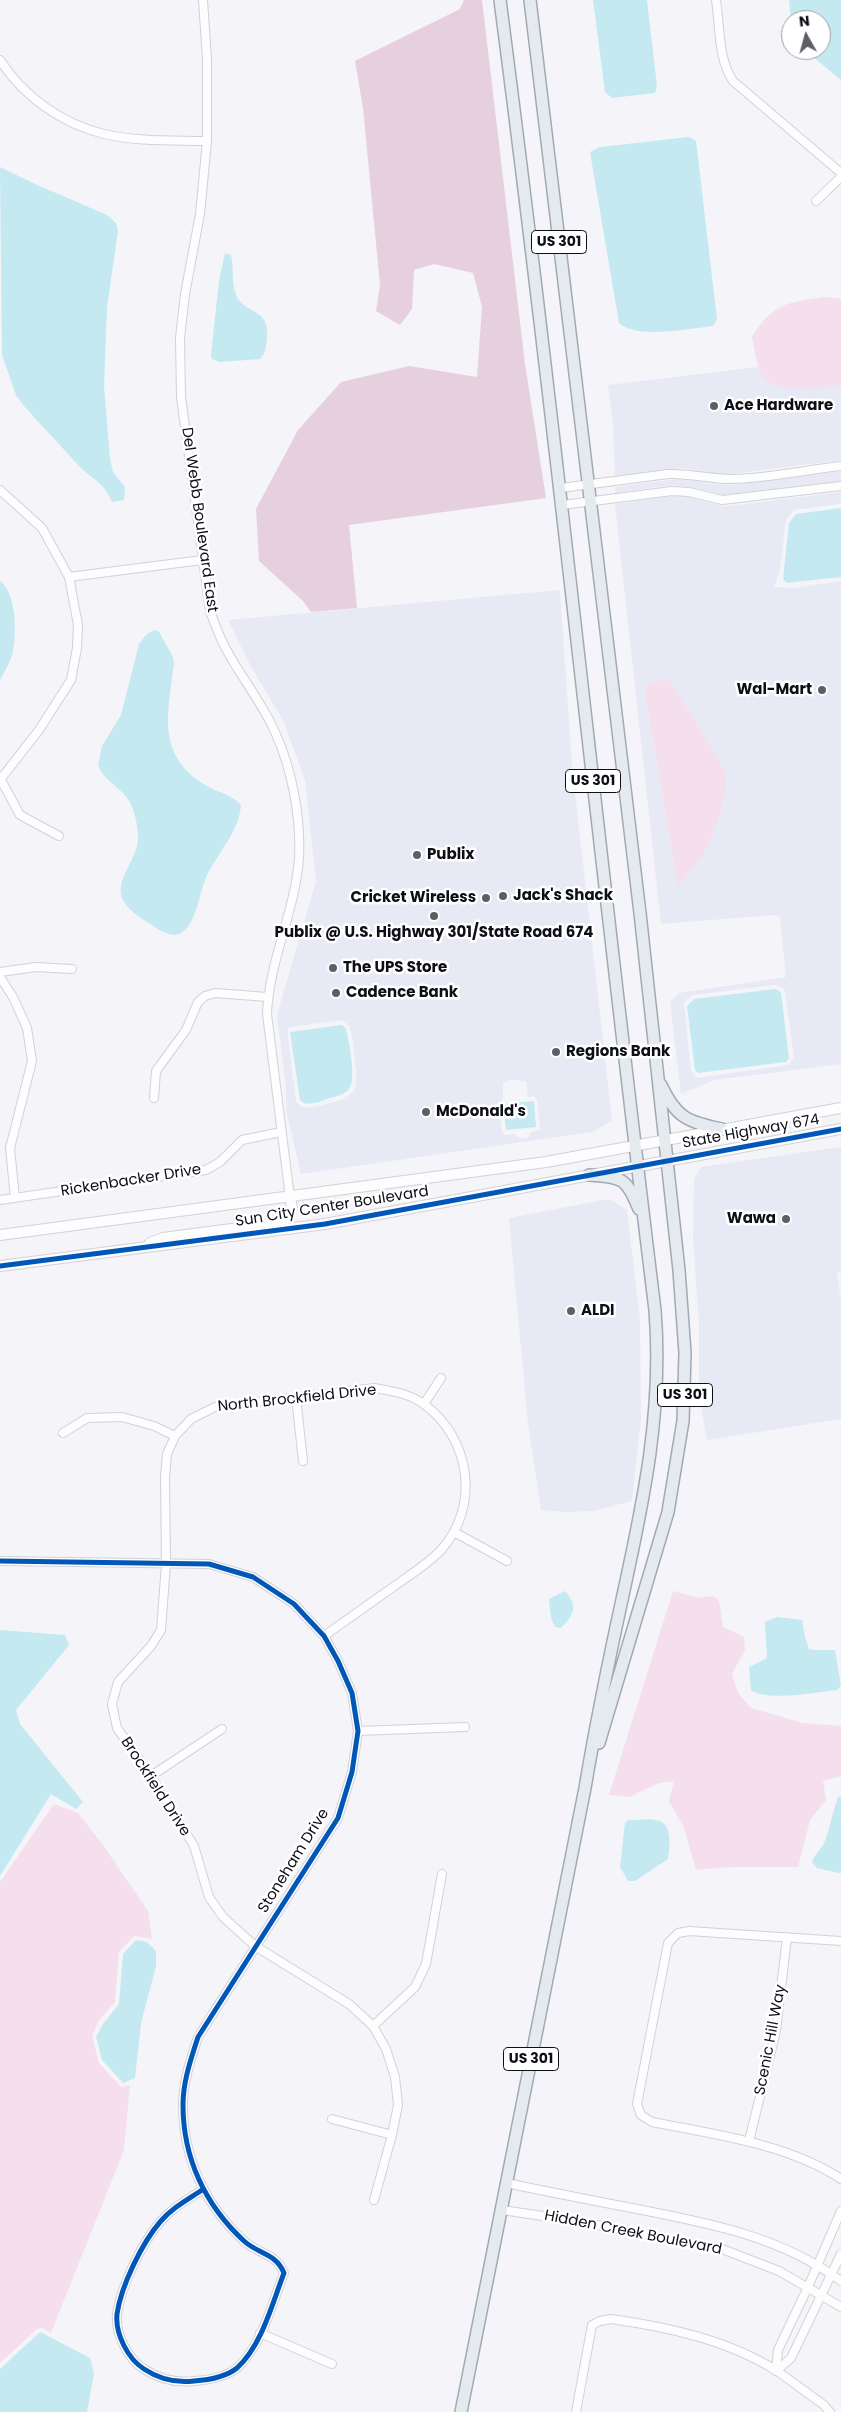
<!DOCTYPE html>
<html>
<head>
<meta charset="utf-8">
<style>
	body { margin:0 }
	#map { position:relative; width:841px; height:2412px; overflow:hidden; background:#f4f4f9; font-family:Poppins,sans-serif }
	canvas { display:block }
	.north { position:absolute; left:781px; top:10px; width:50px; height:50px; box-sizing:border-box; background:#fff; border:1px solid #9e9fa2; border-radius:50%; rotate:353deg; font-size:14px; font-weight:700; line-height:20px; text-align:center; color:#0d0e16 }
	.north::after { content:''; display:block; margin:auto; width:18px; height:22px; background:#5e5e65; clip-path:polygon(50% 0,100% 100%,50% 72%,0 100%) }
</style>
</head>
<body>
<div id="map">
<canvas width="841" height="2412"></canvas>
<div class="north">N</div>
</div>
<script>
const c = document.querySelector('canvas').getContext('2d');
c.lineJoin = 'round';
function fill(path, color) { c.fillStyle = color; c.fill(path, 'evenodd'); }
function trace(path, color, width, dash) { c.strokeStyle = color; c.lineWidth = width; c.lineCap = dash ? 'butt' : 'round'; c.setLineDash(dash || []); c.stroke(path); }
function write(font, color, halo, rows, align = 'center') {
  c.font = font + ' Poppins,sans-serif'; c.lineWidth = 5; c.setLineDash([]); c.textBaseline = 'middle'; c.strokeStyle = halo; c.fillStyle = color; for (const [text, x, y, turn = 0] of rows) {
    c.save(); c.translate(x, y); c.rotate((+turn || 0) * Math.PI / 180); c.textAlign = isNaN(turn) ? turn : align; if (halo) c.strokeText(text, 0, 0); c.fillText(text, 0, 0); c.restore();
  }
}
fill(new Path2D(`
	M 759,367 L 762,375 L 775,385 L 794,388 L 841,385 L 841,460 L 732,474 L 712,473 L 683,468 L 615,476 L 613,422 L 608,385 Z
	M 841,471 L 841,481 L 736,494 L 723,495 L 690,487 L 673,485 L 615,493 L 615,487 L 669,480 L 684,479 L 712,484 L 733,485 Z
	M 841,492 L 841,504 L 794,510 L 786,520 L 780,570 L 774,587 L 795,588 L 841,581 L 841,1064 L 715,1080 L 681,1094 L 670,1002 L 679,993 L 786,977 L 780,917 L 774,915 L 661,924 L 615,504 L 673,496 L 689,497 L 722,506 L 737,505 ZM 668,679 L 719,759 L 727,778 L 723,794 L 678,885 L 644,686 ZM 775,985 L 783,988 L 785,992 L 794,1057 L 789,1065 L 696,1078 L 691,1070 L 684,1003 L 692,995 Z
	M 560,590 L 572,766 L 612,1121 L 592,1132 L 301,1174 L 287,1114 L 285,1080 L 277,1015 L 316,881 L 305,780 L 283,720 L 250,665 L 228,620 ZM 342,1020 L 349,1026 L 352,1035 L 356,1071 L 356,1085 L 353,1092 L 341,1100 L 323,1105 L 306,1108 L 302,1107 L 296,1101 L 287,1030 L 290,1027 ZM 512,1079 L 526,1082 L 528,1097 L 534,1096 L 537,1099 L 540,1130 L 530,1132 L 528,1138 L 519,1138 L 514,1134 L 505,1135 L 502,1132 L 499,1104 L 503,1099 L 503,1083 Z
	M 841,1147 L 841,1271 L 837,1272 L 841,1302 L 841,1419 L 707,1440 L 699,1395 L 699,1324 L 693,1237 L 694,1179 L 701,1167 Z
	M 609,1199 L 627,1210 L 640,1320 L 641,1418 L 632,1501 L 593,1511 L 565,1512 L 541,1510 L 528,1423 L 509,1218 Z`), '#e7e9f5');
fill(new Path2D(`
	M 826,297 L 841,299 L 841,385 C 821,387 775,395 762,375 C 757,368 754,346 752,337 C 773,303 788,302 826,297 Z
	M 668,678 L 719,759 L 727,778 L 721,812 L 705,852 L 678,886 L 644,686 Z
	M 673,1591 L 698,1598 L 713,1596 L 719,1601 L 723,1627 L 744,1637 L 745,1650 L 732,1674 L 738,1693 L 751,1708 L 803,1723 L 841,1726 L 841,1776 L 823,1781 L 826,1800 L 810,1820 L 798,1867 L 731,1867 L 696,1870 L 684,1828 L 669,1801 L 674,1781 L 659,1783 L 629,1797 L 609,1795 Z
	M 54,1804 L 78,1813 L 103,1845 L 148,1911 L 152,1939 L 134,1936 L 119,1952 L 115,2002 L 99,2020 L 92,2036 L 99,2063 L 121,2087 L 130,2085 L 124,2150 L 51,2333 L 42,2328 L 37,2329 L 0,2363 L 0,1882 Z`), '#f5dfec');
fill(new Path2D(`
	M 464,0 L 482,0 L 525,364 L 546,498 L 349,525 L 357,608 L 311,612 L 303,601 L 259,561 L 256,509 L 298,430 L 341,382 L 409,366 L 477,377 L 482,307 L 473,273 L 434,264 L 414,270 L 412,309 L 400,325 L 376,311 L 380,285 L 363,108 L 355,61 L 460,9 Z`), '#e7d0de');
fill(new Path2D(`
	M 593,0 L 647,0 L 657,86 L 655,93 L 612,98 L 605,92 Z
	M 789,0 L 841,0 L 841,80 L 805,50 L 821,50 L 821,20 L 791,20 Z
	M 689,137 L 696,141 L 717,319 L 714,325 L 707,327 C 684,329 636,339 619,323 L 590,152 L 600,147 Z
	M 0,167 L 35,184 L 107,215 L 116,223 L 118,231 L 107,307 L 104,386 L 110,459 L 113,472 L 125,487 L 124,500 L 112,502 C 103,481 93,480 79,466 C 61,446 42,426 24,406 L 16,395 L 2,355 Z
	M 225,253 L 231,255 C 234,268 231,285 237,297 C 247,315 270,308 267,338 C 266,346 266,353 260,359 L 220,362 L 212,359 L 211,354 L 219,281 Z
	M 841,508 L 841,577 L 787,583 L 783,579 L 789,523 L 796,514 Z
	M 0,581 C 17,593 17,637 12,655 C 10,663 4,672 0,680 Z
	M 155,630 L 159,632 L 173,657 L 174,664 C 168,712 155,756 207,786 C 219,793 231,794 241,805 C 239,830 220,851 208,873 C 196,895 196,956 155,927 C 144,920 129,912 123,900 C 113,881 138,859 138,839 C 138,824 134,804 123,793 C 114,784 102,777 98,765 L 102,746 L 121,715 L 139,644 L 147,634 Z
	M 775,989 L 781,992 L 789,1058 L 786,1062 L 698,1073 L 695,1070 L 687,1006 L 694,999 Z
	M 342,1025 L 346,1029 C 349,1041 356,1077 350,1087 C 347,1094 337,1096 330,1098 C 322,1101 312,1105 304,1103 L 300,1100 L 290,1032 Z
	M 534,1101 L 536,1127 L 506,1130 L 503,1104 Z
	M 565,1591 C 578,1606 575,1614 561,1628 L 555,1627 L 551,1618 L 549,1599 Z
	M 777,1617 L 802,1620 L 805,1637 L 809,1649 L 814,1650 L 835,1650 L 841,1686 L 837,1690 C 817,1692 766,1702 751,1690 L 749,1667 L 767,1658 L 765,1622 Z
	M 0,1630 L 65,1635 L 69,1645 L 16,1710 L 20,1724 L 83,1802 L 76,1809 L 51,1794 L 0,1876 Z
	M 841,1796 L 841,1873 L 839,1873 L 817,1868 L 812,1862 C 815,1853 822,1849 825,1841 C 830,1827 833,1811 838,1797 Z
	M 628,1820 C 637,1821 647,1818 656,1820 C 673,1822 670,1847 668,1859 L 635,1881 L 628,1881 L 620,1867 L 625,1823 Z
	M 136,1940 L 147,1942 L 156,1951 L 156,1966 L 141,2023 L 135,2078 L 123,2083 L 102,2060 L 96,2037 L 103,2024 L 119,2004 L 123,1954 Z
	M 40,2332 L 90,2358 L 94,2373 L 87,2412 L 0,2412 L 0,2369 Z`), '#c4e9f1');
const minor = new Path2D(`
	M 203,0 L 207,59 L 207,141 L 200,214 L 185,294 L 180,338 L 181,397 L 210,611 C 214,622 218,633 223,643 C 238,674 261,700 275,732 C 292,769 301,817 299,858 C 295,912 269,961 267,1014 L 290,1198
	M 716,0 C 720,26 718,59 733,81 L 841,173
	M 0,60 C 23,96 62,124 104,134 C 137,142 174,140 207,141
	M 816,201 L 841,177
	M 561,488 L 668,474 C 690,473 709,479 730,479 C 765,479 805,470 841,466
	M 0,490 L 42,528 L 69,577 L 78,625 L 77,648 L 71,680 L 39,730 L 0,780
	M 562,505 L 672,491 L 689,492 L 722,500 L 841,486
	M 69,577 L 202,560
	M 0,778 L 20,815 L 59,836
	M 0,972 L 36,967 L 72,969
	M 0,977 L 13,997 L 27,1028 L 32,1061 L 10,1148 L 15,1198
	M 154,1098 L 156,1071 L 186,1030 L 198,1002 L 205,996 L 215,993 L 267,997
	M 0,1200 L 206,1170 L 220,1162 L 242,1140 L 281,1132
	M 296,1397 L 303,1461
	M 424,1404 L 441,1378
	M 63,1433 L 87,1418 L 122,1417 L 154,1426 L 175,1436
	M 454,1532 L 507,1561
	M 0,1561 L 209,1564 L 253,1577 L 294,1604 L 324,1636 L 338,1661 L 352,1693 L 358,1731 L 352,1772 L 338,1818 L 198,2037 C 191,2059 183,2081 183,2105 C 183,2158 205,2205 244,2241 C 258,2254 276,2253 284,2273 C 272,2304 262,2345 237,2368 C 226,2377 208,2380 194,2381 C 177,2383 159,2379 144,2369 C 128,2359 115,2334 117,2314 C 121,2286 142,2243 160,2222 C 172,2208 187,2200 202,2190
	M 324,1636 C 348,1619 372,1602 396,1585 C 411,1574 428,1564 441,1550 C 480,1507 471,1439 425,1405 C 411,1394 392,1391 375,1388 L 215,1407 L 191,1419 L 175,1436 L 167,1454 L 165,1477 L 166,1564 L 161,1630 L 151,1646 L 118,1682 L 112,1704 L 117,1728 L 151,1776 L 194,1846 L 209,1897 L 223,1917 L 255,1946 L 349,2004 L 373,2026 L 386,2049 L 395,2077 L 398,2105 L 392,2135 L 374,2200
	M 358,1731 L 465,1727
	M 151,1776 L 222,1729
	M 841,1941 L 689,1931 L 678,1933 L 668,1943 L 637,2104 L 641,2115 L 652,2122 C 713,2134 789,2144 841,2179
	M 373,2026 L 415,1987 L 426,1964 L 442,1874
	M 332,2119 L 392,2135
	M 749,2141 L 776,2031 L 787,1937
	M 507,2183 C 552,2193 597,2201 642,2210 C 713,2224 781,2237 841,2281
	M 502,2210 L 577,2221 L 722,2249 L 779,2271 L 841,2307
	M 841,2211 L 808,2287 L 778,2350 L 776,2371 L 791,2358 L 841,2254
	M 260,2333 L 332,2364
	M 576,2412 L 592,2325 L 600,2321 L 611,2319 C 668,2327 728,2340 777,2371 C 793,2382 808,2394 824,2405 L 830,2412`);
const secondary = new Path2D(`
	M 0,1235 L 546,1162 L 841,1108
	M 150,1243 L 163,1238 L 270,1224 L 286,1219 L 292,1208 L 290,1198
	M 0,1266 L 325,1224 L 841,1129`);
const primary = new Path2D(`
	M 530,0 L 640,913 L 679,1270 L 685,1353 L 683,1421 L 668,1512 L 599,1743
	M 661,1085 C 676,1118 688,1122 722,1129
	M 589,1175 C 624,1178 625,1177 639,1209
	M 461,2412 L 585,1788 C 596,1723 609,1659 623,1595 C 644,1499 663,1409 655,1310 C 601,874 557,436 500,0`);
trace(minor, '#d1d1d8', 10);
trace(secondary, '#d1d1d8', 12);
trace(primary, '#a0aab5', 14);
trace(minor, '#fdfdfe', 8);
trace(secondary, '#fdfdfe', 10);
trace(primary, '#e5eaef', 11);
trace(new Path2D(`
	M 0,1266 L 325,1224 L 841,1129
	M 0,1561 L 209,1564 L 253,1577 L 294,1604 L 324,1636 L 338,1661 L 352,1693 L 358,1731 L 352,1772 L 338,1818 L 198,2037 C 191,2059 183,2081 183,2105 C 183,2158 205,2205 244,2241 C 258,2254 276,2253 284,2273 C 272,2304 262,2345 237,2368 C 226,2377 208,2380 194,2381 C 177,2383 159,2379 144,2369 C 128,2359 115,2334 117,2314 C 121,2286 142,2243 160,2222 C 172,2208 187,2200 202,2190`), '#0057b8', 5);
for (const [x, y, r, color] of [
	[714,406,5,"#5e5e65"],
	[822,690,5,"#5e5e65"],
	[417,855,5,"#5e5e65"],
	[503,896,5,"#5e5e65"],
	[486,898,5,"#5e5e65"],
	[434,916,5,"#5e5e65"],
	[333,968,5,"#5e5e65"],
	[336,993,5,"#5e5e65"],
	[556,1052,5,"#5e5e65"],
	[426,1112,5,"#5e5e65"],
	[786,1219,5,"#5e5e65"],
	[571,1311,5,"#5e5e65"]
]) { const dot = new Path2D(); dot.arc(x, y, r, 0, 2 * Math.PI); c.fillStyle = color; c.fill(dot); trace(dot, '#fff', 2); }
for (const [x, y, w] of [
	[559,242,55],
	[593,781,55],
	[685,1395,55],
	[531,2059,55]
]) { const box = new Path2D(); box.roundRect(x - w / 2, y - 11.5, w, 23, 4); c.fillStyle = '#fff'; c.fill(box); trace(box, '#0d0e16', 1); }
write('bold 14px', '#0d0e16', null, [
	["US 301",559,242],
	["US 301",593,781],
	["US 301",685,1395],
	["US 301",531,2059]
]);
write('bold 15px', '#0d0e16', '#fff', [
	["Ace Hardware",724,406],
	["Wal-Mart",812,690,"right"],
	["Publix",427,855],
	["Jack's Shack",513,896],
	["Cricket Wireless",476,898,"right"],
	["Publix @ U.S. Highway 301/State Road 674",434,933,"center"],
	["The UPS Store",343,968],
	["Cadence Bank",346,993],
	["Regions Bank",566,1052],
	["McDonald's",436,1112],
	["Wawa",776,1219,"right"],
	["ALDI",581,1311]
], 'left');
write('15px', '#0d0e16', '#fff', [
	["Del Webb Boulevard East",199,520,82],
	["State Highway 674",751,1132,-10],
	["Rickenbacker Drive",131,1181,-9],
	["Sun City Center Boulevard",332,1207,-9],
	["North Brockfield Drive",297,1399,-6],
	["Brockfield Drive",155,1787,57],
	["Stoneham Drive",294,1861,-58],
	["Scenic Hill Way",771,2040,-79],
	["Hidden Creek Boulevard",633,2233,11]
]);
</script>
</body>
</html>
